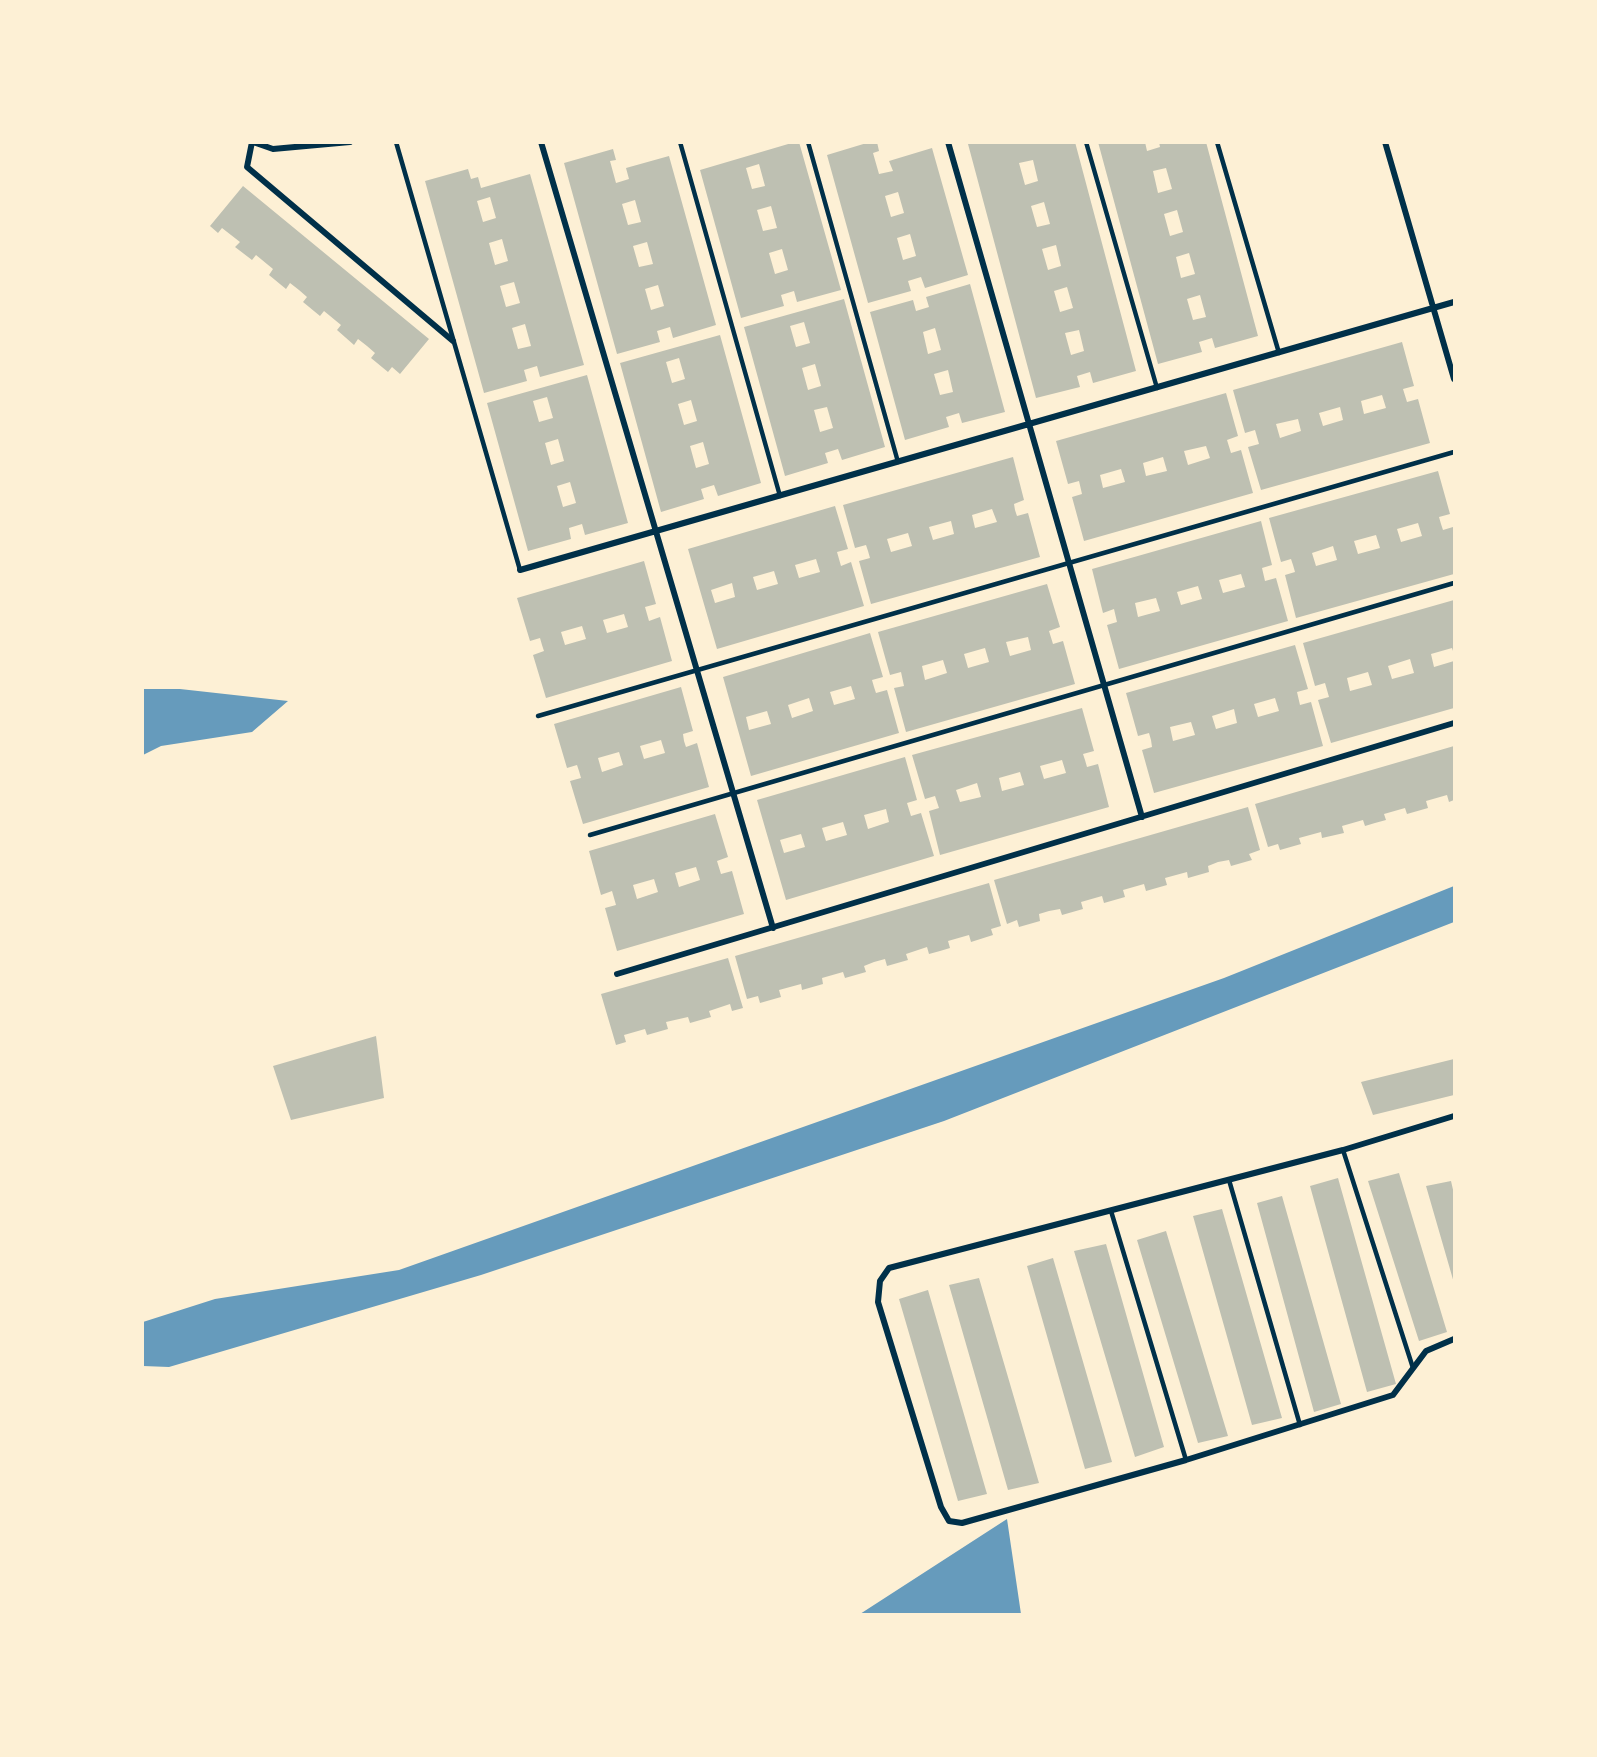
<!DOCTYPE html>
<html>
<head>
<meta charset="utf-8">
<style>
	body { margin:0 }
	#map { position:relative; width:1597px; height:1757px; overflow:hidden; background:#fdf0d5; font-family:"Exo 2",sans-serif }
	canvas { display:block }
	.frame { position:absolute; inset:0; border:144px solid #fdf0d5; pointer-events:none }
</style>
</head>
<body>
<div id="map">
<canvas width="1597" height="1757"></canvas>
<div class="frame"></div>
</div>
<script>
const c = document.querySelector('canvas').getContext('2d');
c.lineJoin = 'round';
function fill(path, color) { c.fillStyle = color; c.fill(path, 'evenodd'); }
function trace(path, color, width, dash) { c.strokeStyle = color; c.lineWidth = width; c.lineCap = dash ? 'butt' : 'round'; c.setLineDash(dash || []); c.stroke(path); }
fill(new Path2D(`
	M 143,689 L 180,689 L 288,701 L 252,732 L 161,746 L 143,755 Z
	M 1454,886 L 1454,922 L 944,1121 L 481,1275 L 169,1367 L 143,1366 L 143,1322 L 215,1299 L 399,1270 L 1224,978 Z
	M 1007,1519 L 1021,1614 L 860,1614 Z`), '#669bbc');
fill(new Path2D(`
	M 795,142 L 799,142 L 841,290 L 797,302 L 794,291 L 781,295 L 784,306 L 741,318 L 700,170 ZM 759,164 L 765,186 L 752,189 L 746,168 ZM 771,206 L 777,228 L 763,231 L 757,210 ZM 782,249 L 788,270 L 775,274 L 769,253 Z
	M 870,142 L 877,142 L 879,151 L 873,153 L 879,174 L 893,171 L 889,161 L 932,148 L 968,275 L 925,288 L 921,277 L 908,281 L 911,291 L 868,303 L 827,155 ZM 898,192 L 904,213 L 891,217 L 885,196 ZM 910,234 L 916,256 L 903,260 L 897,238 Z
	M 973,142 L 1075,142 L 1136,371 L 1093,383 L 1090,372 L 1077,376 L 1080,387 L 1036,398 L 968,144 ZM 1033,160 L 1038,181 L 1025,185 L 1019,163 ZM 1044,202 L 1050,224 L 1037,227 L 1031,206 ZM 1056,245 L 1061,266 L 1048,270 L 1042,249 ZM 1067,287 L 1073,308 L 1060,312 L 1054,291 ZM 1079,330 L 1084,351 L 1071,355 L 1065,333 Z
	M 1098,142 L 1145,142 L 1147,151 L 1160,147 L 1159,142 L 1206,142 L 1258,336 L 1215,348 L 1212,338 L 1199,342 L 1202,352 L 1158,364 ZM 1166,168 L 1172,189 L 1158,193 L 1153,171 ZM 1177,210 L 1183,232 L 1170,236 L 1164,214 ZM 1189,253 L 1195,274 L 1181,278 L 1176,257 ZM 1200,295 L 1206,317 L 1193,320 L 1187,299 Z
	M 613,149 L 616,160 L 610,161 L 616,183 L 629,179 L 626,168 L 669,156 L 716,325 L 673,338 L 670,327 L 657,331 L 660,342 L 617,354 L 564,163 ZM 635,200 L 641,222 L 628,225 L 622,204 ZM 647,242 L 653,264 L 639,267 L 633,246 ZM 658,285 L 664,306 L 651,310 L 645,289 Z
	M 468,169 L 471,179 L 478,177 L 481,188 L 530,174 L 584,365 L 540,377 L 537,366 L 524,370 L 527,381 L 484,393 L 425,181 ZM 490,197 L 496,218 L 483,222 L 477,201 ZM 502,239 L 508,261 L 495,265 L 489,243 ZM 514,282 L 520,303 L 506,307 L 500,286 ZM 525,324 L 531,346 L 518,349 L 512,328 Z
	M 243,186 L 429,339 L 400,374 L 392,367 L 388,372 L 371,358 L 375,353 L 367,346 L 358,339 L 354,345 L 337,330 L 341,325 L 324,311 L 320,316 L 303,302 L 307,297 L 299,290 L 290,283 L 286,289 L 269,275 L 273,269 L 256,255 L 252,260 L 235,247 L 240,242 L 222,228 L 218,233 L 210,226 Z
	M 970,284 L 1005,412 L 962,423 L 959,413 L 946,417 L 949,427 L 905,440 L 870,312 L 913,300 L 916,311 L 929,307 L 926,297 ZM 935,328 L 941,350 L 928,354 L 923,332 ZM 948,370 L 953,392 L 940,395 L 934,374 Z
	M 844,299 L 885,447 L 842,460 L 838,449 L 825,453 L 828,463 L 785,476 L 744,327 ZM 804,322 L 810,343 L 796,347 L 790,326 ZM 815,364 L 821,386 L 808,390 L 802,368 ZM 827,407 L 833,428 L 820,432 L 814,410 Z
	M 720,335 L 761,483 L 718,496 L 714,485 L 701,489 L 704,499 L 661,512 L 620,363 ZM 679,358 L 685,379 L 672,383 L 666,362 ZM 691,400 L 697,421 L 684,425 L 678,404 ZM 703,442 L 709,464 L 696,468 L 690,446 Z
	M 1402,342 L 1414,386 L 1403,389 L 1407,402 L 1418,399 L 1430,443 L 1261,490 L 1248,447 L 1259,444 L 1255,430 L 1245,433 L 1233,390 ZM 1382,395 L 1386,408 L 1364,414 L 1361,401 ZM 1340,407 L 1343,420 L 1323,426 L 1319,413 ZM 1298,419 L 1301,431 L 1280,438 L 1276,424 Z
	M 587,375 L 628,523 L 585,535 L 582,524 L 569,528 L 571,539 L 528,551 L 487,403 ZM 547,397 L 553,418 L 539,422 L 533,401 ZM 558,439 L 564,461 L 551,465 L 545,443 ZM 570,482 L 576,503 L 563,507 L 557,486 Z
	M 1226,393 L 1238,436 L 1227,440 L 1231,453 L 1241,450 L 1253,493 L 1084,541 L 1072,497 L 1082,494 L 1079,481 L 1068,484 L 1056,441 ZM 1206,446 L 1210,458 L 1188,465 L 1184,451 ZM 1163,457 L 1167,471 L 1146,476 L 1143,463 ZM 1121,469 L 1125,482 L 1103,488 L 1100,475 Z
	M 1013,457 L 1024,500 L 1014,504 L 1015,510 L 1017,516 L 1028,513 L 1040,557 L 871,604 L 859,561 L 870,558 L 868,551 L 866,545 L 855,548 L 843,505 ZM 992,509 L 997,522 L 975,528 L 972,515 ZM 951,521 L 954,534 L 933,540 L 929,527 ZM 908,533 L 912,546 L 891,552 L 887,539 Z
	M 1438,471 L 1450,514 L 1439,517 L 1441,524 L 1443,530 L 1453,527 L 1454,532 L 1454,574 L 1296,618 L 1285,575 L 1295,572 L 1293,565 L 1291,559 L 1281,562 L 1269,518 ZM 1418,523 L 1422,536 L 1401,542 L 1397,529 ZM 1376,535 L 1380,548 L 1358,554 L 1354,541 ZM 1333,546 L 1337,560 L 1316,566 L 1312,553 Z
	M 835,506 L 848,549 L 837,552 L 841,566 L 851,562 L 864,606 L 717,649 L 688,549 ZM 816,559 L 820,572 L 799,578 L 795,565 ZM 774,571 L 778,584 L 757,590 L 753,577 ZM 732,583 L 735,597 L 715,603 L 711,590 Z
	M 1261,521 L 1272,565 L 1262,568 L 1265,581 L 1276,578 L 1288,621 L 1119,669 L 1107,625 L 1117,622 L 1114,609 L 1103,613 L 1092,569 ZM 1241,574 L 1245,587 L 1223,593 L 1219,580 ZM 1198,586 L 1202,599 L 1181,605 L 1177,592 ZM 1156,598 L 1160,611 L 1138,617 L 1135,603 Z
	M 644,561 L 656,604 L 645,607 L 649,621 L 660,617 L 672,661 L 546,698 L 533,655 L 544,651 L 542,645 L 540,638 L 530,641 L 517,598 ZM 624,614 L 628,627 L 607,633 L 603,620 ZM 582,626 L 586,639 L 565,645 L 561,632 Z
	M 1047,584 L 1060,627 L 1049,631 L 1053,644 L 1063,641 L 1075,684 L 906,732 L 894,688 L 904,686 L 901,672 L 890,675 L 878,632 ZM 1028,637 L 1031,650 L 1010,656 L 1006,642 ZM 985,648 L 989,662 L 968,668 L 964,654 ZM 943,660 L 947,673 L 925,680 L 922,666 Z
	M 1454,600 L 1454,654 L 1452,648 L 1431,654 L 1434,667 L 1454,661 L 1454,708 L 1331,743 L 1318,700 L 1329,697 L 1325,683 L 1315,686 L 1303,643 ZM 1410,659 L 1414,673 L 1392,679 L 1388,666 ZM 1368,672 L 1372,685 L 1350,691 L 1347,678 Z
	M 870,633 L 883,677 L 872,680 L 874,687 L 876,693 L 887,690 L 899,733 L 751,776 L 723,677 ZM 851,686 L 855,699 L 834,705 L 830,692 ZM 809,698 L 813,711 L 792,718 L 788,705 ZM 767,711 L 771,724 L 749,730 L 746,717 Z
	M 1295,645 L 1308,689 L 1297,692 L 1300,705 L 1311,702 L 1323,746 L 1154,793 L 1142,750 L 1152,747 L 1151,740 L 1149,733 L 1138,736 L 1126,693 ZM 1275,698 L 1279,711 L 1258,717 L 1254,704 ZM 1234,709 L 1237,723 L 1216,729 L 1212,716 ZM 1191,722 L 1195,735 L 1173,741 L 1170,727 Z
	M 681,687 L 693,731 L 683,734 L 684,741 L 686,747 L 697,743 L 709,787 L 583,824 L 570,781 L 581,778 L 579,771 L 577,765 L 567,768 L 554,724 ZM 661,740 L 665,753 L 644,759 L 640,746 ZM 619,752 L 623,765 L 602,772 L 598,758 Z
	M 1082,708 L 1094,751 L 1083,754 L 1085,760 L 1087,767 L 1098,764 L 1109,807 L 940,855 L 929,811 L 939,808 L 935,796 L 925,799 L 912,755 ZM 1062,760 L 1066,773 L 1044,779 L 1040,766 ZM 1020,772 L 1024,785 L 1002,791 L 999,778 ZM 977,783 L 981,797 L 960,802 L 956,790 Z
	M 1454,746 L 1454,800 L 1449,802 L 1447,795 L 1426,801 L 1428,808 L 1407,814 L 1405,808 L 1384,814 L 1386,820 L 1375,823 L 1365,826 L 1363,820 L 1342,826 L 1344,833 L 1322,838 L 1321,832 L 1299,838 L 1301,844 L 1280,850 L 1278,844 L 1268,847 L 1255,804 Z
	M 905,757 L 917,800 L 907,803 L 911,816 L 921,813 L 934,856 L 786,900 L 757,800 ZM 886,809 L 889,822 L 868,829 L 864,815 ZM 843,822 L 847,835 L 826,841 L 822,828 ZM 801,834 L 805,847 L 784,853 L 780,840 Z
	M 1248,807 L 1260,850 L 1249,854 L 1252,860 L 1231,866 L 1229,860 L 1218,862 L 1208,866 L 1209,872 L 1188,878 L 1187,872 L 1165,878 L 1167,885 L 1146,891 L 1144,884 L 1123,890 L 1125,897 L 1104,903 L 1102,896 L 1081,902 L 1083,909 L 1062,915 L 1060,909 L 1049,911 L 1039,914 L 1040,921 L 1019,927 L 1017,920 L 1007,924 L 994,880 Z
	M 715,814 L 728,857 L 717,861 L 721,874 L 732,871 L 744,914 L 617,951 L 605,908 L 616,905 L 612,891 L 601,895 L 589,851 ZM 696,867 L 700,880 L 679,887 L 675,873 ZM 654,879 L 658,892 L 637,899 L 633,885 Z
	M 989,883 L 1001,926 L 991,929 L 993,935 L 971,942 L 969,935 L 948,941 L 950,948 L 940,951 L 929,954 L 927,947 L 906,954 L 908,960 L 887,966 L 885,959 L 874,962 L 864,966 L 866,972 L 845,978 L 843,972 L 822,978 L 823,984 L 802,990 L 801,984 L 779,990 L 781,997 L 760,1003 L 758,996 L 747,999 L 735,956 Z
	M 728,958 L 743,1008 L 732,1011 L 730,1004 L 709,1011 L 711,1017 L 690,1023 L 688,1017 L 666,1022 L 668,1029 L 647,1035 L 645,1029 L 624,1035 L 626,1042 L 616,1045 L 601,994 Z
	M 376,1036 L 384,1098 L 291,1120 L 273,1066 Z
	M 1454,1059 L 1454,1095 L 1373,1115 L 1361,1082 Z
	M 1399,1173 L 1447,1332 L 1419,1341 L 1368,1181 Z
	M 1338,1178 L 1396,1384 L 1367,1392 L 1310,1186 Z
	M 1451,1181 L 1454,1194 L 1454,1283 L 1426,1186 Z
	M 1282,1196 L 1341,1404 L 1314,1412 L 1257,1203 Z
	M 1222,1209 L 1282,1418 L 1252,1425 L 1193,1216 Z
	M 1166,1231 L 1228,1436 L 1198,1443 L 1137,1240 Z
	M 1106,1244 L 1164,1447 L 1135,1457 L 1074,1251 Z
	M 1053,1258 L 1112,1462 L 1085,1469 L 1027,1266 Z
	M 979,1278 L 1039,1483 L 1008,1490 L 949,1285 Z
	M 928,1290 L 987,1494 L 958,1501 L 899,1299 Z`), '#bec0b2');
trace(new Path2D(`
	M 396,142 L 520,570
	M 680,142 L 780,496
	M 808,142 L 898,462
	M 1086,142 L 1157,388
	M 1217,142 L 1279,353
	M 538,716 L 1454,452
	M 590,835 L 1454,583
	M 1343,1150 L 1413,1368
	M 1229,1180 L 1300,1425
	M 1111,1211 L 1186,1460`), '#003049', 4.5);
trace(new Path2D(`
	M 252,142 L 247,167 L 453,341
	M 253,142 L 273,149 L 350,142
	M 541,142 L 773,928
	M 948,142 L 1142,817
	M 1385,142 L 1454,379
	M 520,570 L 1454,302
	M 617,974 L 1454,723
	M 1454,1116 L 1343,1150 L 889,1268 L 880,1281 L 878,1302 L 941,1507 L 949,1521 L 962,1523 L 1186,1460 L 1393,1395 L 1426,1351 L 1454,1339`), '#003049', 6);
</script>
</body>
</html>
